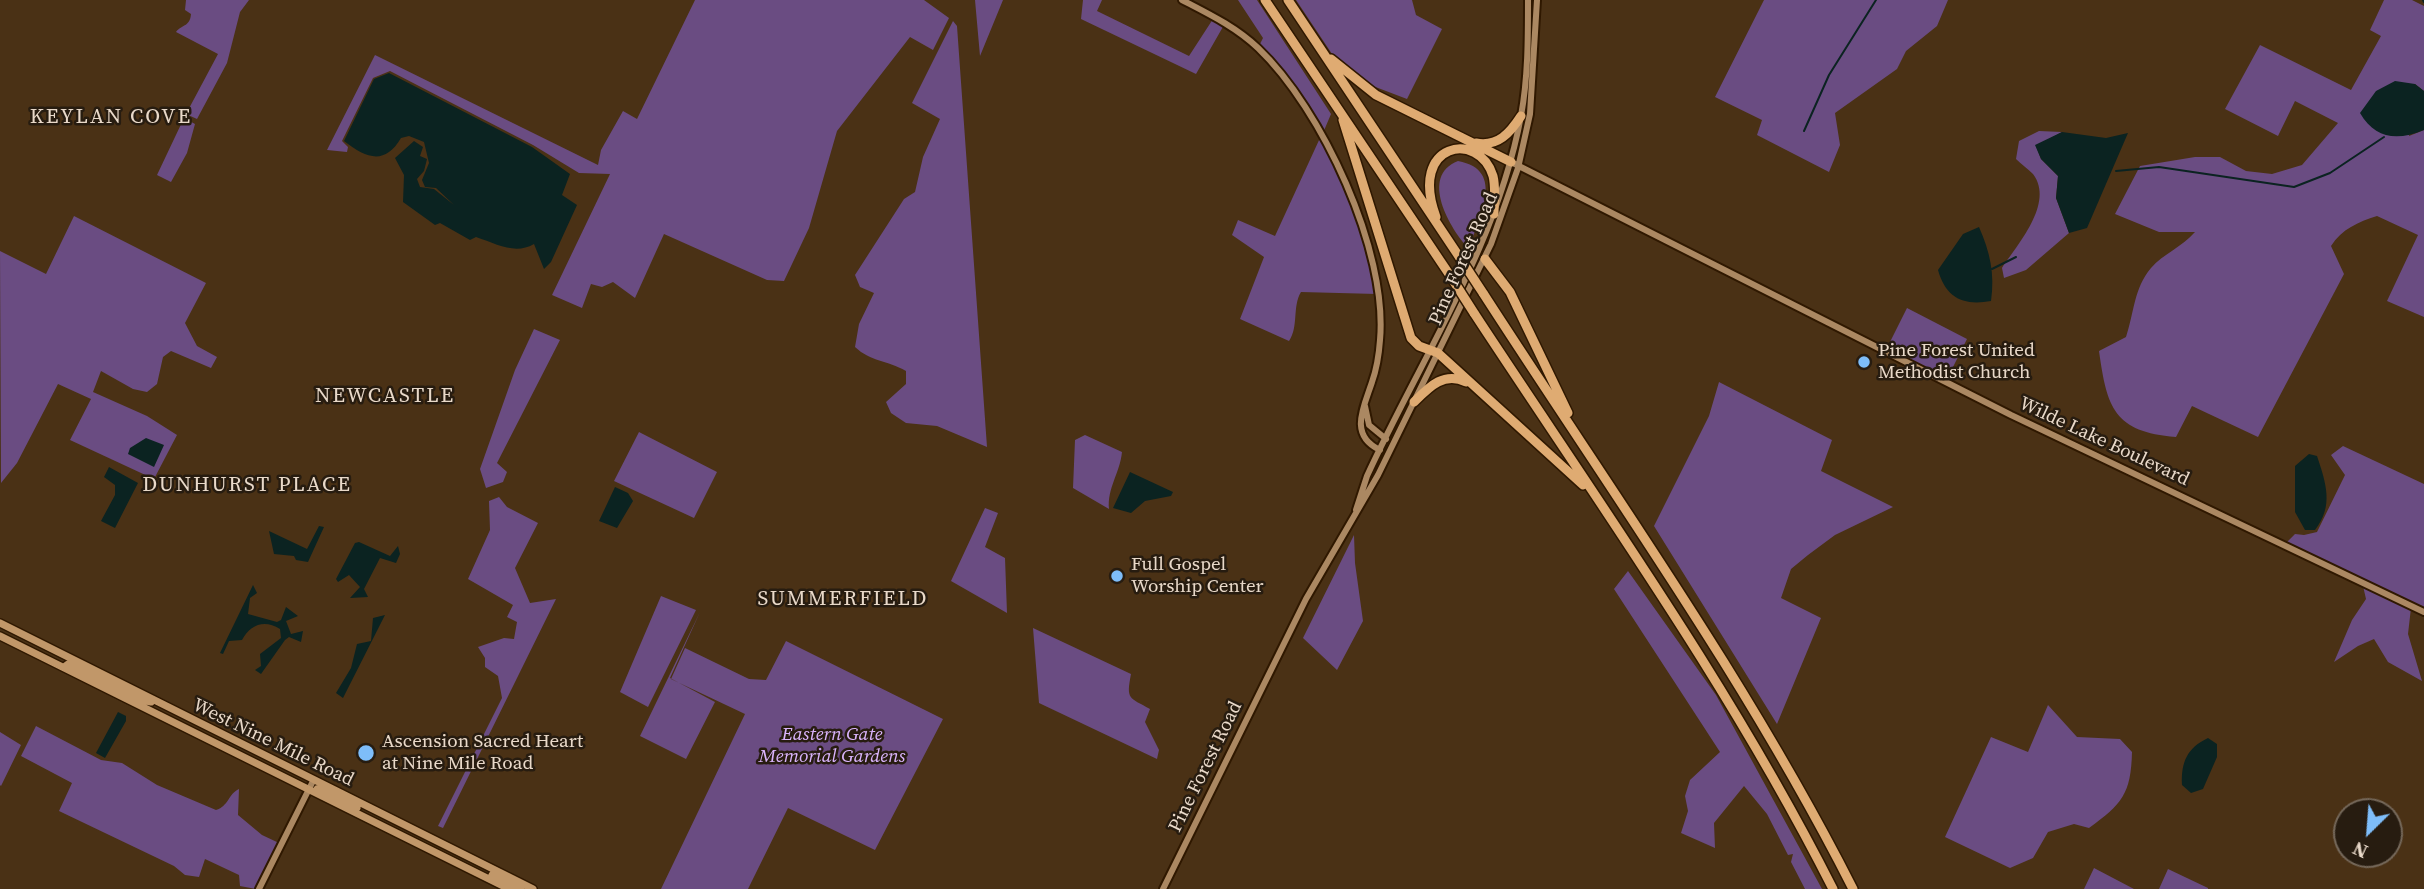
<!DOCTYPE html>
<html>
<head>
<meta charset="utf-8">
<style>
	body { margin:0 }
	#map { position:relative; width:2424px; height:889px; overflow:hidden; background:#4a3115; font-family:"Source Serif 4",serif }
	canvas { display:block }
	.north { position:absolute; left:2333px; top:798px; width:70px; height:70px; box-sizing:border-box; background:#271c10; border:2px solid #75685a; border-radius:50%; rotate:205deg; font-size:19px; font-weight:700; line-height:28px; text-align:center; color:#e9d9c9 }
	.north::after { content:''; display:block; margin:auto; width:24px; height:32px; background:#7ebdf9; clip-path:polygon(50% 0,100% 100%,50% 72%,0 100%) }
</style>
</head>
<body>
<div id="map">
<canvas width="2424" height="889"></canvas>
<div class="north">N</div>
</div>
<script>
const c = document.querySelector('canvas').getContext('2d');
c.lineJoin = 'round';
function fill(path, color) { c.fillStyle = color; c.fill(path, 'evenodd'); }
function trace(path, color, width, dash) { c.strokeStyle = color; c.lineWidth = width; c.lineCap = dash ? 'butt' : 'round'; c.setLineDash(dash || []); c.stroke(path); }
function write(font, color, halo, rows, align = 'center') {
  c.font = font + ' "Source Serif 4",serif'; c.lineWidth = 5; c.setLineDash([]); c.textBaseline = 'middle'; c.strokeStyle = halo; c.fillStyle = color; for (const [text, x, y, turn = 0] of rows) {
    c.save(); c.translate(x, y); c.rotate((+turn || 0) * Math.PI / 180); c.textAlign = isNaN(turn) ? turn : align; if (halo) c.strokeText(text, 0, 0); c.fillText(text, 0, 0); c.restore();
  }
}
fill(new Path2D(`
	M 186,0 L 249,0 L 240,12 L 227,63 L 197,119 L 186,114 L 218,54 L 176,32 C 182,24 190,27 191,14 L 185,10 Z
	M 695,0 L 924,0 L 949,18 L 933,50 L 910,37 L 837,131 L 809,228 L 784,281 L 767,280 L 664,234 L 635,298 L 613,282 L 602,287 L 591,284 L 582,308 L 552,295 L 610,174 L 579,173 L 533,145 L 390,71 L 373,78 L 342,141 L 348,147 L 347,152 L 327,150 L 375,55 L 598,165 L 601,150 L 623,111 L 637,119 Z
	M 975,0 L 1003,0 L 980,56 Z
	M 1083,0 L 1102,0 L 1097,11 L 1189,56 L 1213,19 L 1224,25 L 1196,74 L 1081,19 Z
	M 1238,0 L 1257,0 L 1331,114 L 1323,133 L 1259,46 L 1263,38 Z
	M 1296,0 L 1412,0 L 1416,15 L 1442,29 L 1407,99 L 1365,83 L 1336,60 Z
	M 1764,0 L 1948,0 L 1937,26 L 1906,51 L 1897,69 L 1835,113 L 1840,145 L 1829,172 L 1757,135 L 1762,120 L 1715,97 Z
	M 2384,0 L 2412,0 L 2424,6 L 2424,91 L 2415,84 L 2409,136 L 2424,130 L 2424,317 L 2387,301 L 2418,235 L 2377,216 C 2358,222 2342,229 2331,246 L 2344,274 L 2258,437 L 2192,406 L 2176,437 C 2114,432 2107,408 2099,351 L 2126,337 C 2134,313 2134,288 2151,268 C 2163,254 2182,247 2195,232 L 2159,232 L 2115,214 L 2140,166 L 2195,157 L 2220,157 L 2246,171 L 2272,174 L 2302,165 L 2338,123 L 2295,101 L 2278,136 L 2225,109 L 2260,45 L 2351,90 L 2381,36 L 2370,30 Z
	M 953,21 L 957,26 L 987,447 L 937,426 L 906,423 L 891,413 L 886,402 L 906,384 L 906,371 C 887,360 871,362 855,347 L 859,324 L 874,293 L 860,287 L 855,275 L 904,199 L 915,192 L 923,157 L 940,119 L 912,103 Z
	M 184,118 L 195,124 L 187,153 L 171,182 L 157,175 Z
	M 2039,131 L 2062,132 L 2036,146 L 2041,159 L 2058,176 L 2056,198 L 2069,233 L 2026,270 L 2004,278 L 2002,268 C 2017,245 2055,203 2033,174 C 2028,169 2021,164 2016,159 L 2019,141 Z
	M 1320,138 L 1352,203 L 1377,294 L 1301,292 C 1292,307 1299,326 1289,341 L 1240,319 L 1264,257 L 1232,235 L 1238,220 L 1275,236 Z
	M 1458,161 C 1507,170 1478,218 1469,249 C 1450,229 1419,176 1458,161 Z
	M 74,216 L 206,283 L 185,323 L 197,346 L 217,357 L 211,368 L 171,351 L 163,357 L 157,384 L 147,392 L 133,389 L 101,371 L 93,392 L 147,416 L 177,435 L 154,479 L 70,440 L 91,399 L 58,384 L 17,463 L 1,483 L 0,251 L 46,274 Z
	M 1907,308 L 1967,339 L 1947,379 L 1887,348 Z
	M 534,329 L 560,340 L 497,463 L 507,472 L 503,482 L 486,488 L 480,469 L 515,370 Z
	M 1719,382 L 1832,440 L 1821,471 L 1893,507 L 1835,535 L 1808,555 L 1791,569 L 1781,598 L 1821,618 L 1777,724 L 1654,526 L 1709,416 Z
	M 639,432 L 717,472 L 694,518 L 614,481 Z
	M 1085,435 L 1122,452 C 1120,473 1107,488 1109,509 L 1073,488 L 1075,440 Z
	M 2343,446 L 2424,484 L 2424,609 L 2286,543 L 2295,534 L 2304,535 L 2317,532 L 2345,475 L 2331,455 Z
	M 499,497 L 507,507 L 538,523 L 515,568 L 530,603 L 556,599 L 443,828 L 438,826 L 502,698 L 498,676 L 485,667 L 485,658 L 478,647 L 504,638 L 514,639 L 517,622 L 507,617 L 513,605 L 468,579 L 490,530 L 489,501 Z
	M 985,508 L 998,513 L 985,547 L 1005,558 L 1007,613 L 951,581 Z
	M 1354,535 L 1355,563 L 1363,621 L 1337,670 L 1303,638 Z
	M 1628,571 L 1716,695 L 1822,889 L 1805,889 L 1791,862 L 1793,854 L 1788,855 L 1767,814 L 1744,786 L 1714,823 L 1715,848 L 1681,833 L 1688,811 L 1685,796 L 1690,780 L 1720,752 L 1614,589 Z
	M 2363,586 L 2411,608 L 2408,634 L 2422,681 L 2388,662 L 2374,639 L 2358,646 L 2334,662 L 2352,620 L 2366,599 Z
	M 661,596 L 696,610 L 648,707 L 620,692 Z
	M 700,612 L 670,678 L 715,702 L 686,759 L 640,736 Z
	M 1033,628 L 1131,674 C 1126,700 1129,697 1150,709 L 1145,722 L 1159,750 L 1157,759 L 1039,703 Z
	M 786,641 L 943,719 L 875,850 L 788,808 L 748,889 L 661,889 L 745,714 L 671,679 L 685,648 L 749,679 L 766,680 Z
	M 2048,705 L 2077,737 L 2120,739 L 2132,752 C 2131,794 2122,804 2089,828 L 2074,824 L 2048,832 L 2033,858 L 2010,868 L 1945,837 L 1991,737 L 2028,752 Z
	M 36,726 L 101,760 L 122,763 L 157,785 L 216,810 C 229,806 228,794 239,789 L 238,815 L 262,835 L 279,843 L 256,889 L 240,886 L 239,875 L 205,859 L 199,877 L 185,875 L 174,866 L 59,811 L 72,783 L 21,756 Z
	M 0,732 L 21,745 L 1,786 L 0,785 Z
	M 2094,868 L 2134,889 L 2084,889 Z
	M 2168,869 L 2208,888 L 2208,889 L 2159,889 Z`), '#6a4c82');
fill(new Path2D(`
	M 389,73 L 532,147 L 570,174 L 562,195 L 577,205 L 551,262 L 544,269 L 534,244 C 515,255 497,244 476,237 L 470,240 L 440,223 L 435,225 L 403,202 L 404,175 L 395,158 L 414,141 L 423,147 L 420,156 L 427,159 L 424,171 L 417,179 L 420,187 L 434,189 L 454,205 L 436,188 L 425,187 L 422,180 L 429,163 L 424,142 L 409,136 L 401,138 C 385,165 367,159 344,141 L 374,79 Z
	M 2395,81 L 2415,84 L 2424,91 L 2424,130 C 2397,141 2375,139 2360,113 L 2376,91 Z
	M 2062,132 L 2106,138 L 2128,133 L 2087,228 L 2069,233 L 2056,198 L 2058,176 L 2041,159 L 2035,145 Z
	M 1979,227 C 1990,252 1995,274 1991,301 C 1963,306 1946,298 1938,270 L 1963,234 Z
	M 146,438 L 164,445 L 154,467 L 128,454 L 130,448 Z
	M 2309,454 L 2317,456 C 2326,483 2334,506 2315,530 L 2305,530 L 2295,512 L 2295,466 Z
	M 109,467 L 138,483 L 115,528 L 101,521 L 115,495 L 115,485 L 104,477 Z
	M 1130,472 L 1173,492 L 1171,496 L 1145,501 L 1131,513 L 1113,508 Z
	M 615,487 L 628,493 L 633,501 L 617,528 L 599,521 Z
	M 319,526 L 324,527 L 308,562 L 296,560 L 294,556 L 274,554 L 269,531 L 307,549 Z
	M 359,542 L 390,556 L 398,546 L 400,554 L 396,563 L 380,558 L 364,589 L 368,597 L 350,598 L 360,587 L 349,575 L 338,582 L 336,579 L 355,543 Z
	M 253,585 L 257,593 L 250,598 L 248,614 L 277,622 L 281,620 L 286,607 L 298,616 L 286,621 L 291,634 L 303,631 L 301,642 L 289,637 L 285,640 L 261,674 L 255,670 L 261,666 L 260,654 L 281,638 L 280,629 C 264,619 250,625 242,640 L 229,641 L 223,654 L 220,653 Z
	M 385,615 L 343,698 L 336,693 L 351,668 L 357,644 L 371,641 L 373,618 Z
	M 118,712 L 126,716 L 126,721 L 105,758 L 96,753 Z
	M 2208,738 L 2217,744 L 2217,757 L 2203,789 L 2191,793 L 2182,785 C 2181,762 2187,748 2208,738 Z`), '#0b2321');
trace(new Path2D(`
	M 2423,0 L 2424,2
	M 1804,131 L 1829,75 L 1876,0
	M 2116,171 L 2159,167 L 2294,187 L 2330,173 L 2384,137
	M 1992,269 L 2016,257`), '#0b2321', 2);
const secondary = new Path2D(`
	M 1182,0 C 1209,14 1236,27 1258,48 C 1322,109 1388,251 1380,340 C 1379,354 1377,368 1372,382 C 1364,407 1348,435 1380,450
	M 1511,162 L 2011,415 L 2424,612
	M 1365,406 L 1369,425 L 1386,439
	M 1356,510 L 1367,476 C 1421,358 1497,246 1521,116 C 1528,78 1528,39 1528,0
	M 259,889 L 313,781
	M 1163,889 L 1306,599 L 1378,475 L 1491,244 L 1518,168 L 1530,114 L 1537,0`);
const primary = new Path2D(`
	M 0,623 L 533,889
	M 0,636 L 509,889
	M 64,667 L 68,664 L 141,700 L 151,702
	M 317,789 L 357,808
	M 492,875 L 521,889`);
const highway = new Path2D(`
	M 1265,0 L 1451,277
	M 1288,0 L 1460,258
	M 1331,59 L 1376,95 L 1511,162
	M 1343,120 L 1411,338 L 1419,346 L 1438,353 L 1583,485
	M 1476,143 C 1498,147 1510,133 1521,116
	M 1436,217 C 1408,142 1479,130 1493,176 C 1496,188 1494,201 1494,214
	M 1485,259 L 1510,292 L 1568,413
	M 1483,293 C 1610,490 1747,680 1853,889
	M 1474,313 C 1598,502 1731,687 1833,889
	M 1414,402 C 1429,387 1444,371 1466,382`);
trace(secondary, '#2f1800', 10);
trace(primary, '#2f1800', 10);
trace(highway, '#2f1800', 12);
trace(secondary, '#ab8862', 6);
trace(primary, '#c19769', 7);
trace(highway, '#dfab72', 9);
const highwayBridge = new Path2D(`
	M 1460,258 L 1483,293
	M 1451,277 L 1474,313`);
trace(highwayBridge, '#2f1800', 12, []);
trace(highwayBridge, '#dfab72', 9);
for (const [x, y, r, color] of [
	[1864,362,7,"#7ebdf9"],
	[1117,576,7,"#7ebdf9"],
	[366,753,9,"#7ebdf9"]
]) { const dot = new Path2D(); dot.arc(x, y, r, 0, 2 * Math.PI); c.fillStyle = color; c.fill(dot); trace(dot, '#271c10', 2.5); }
write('19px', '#e9d9c9', '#271c10', [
	["Pine Forest Road",1464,259,-66],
	["Wilde Lake Boulevard",2104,442,25],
	["West Nine Mile Road",273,743,26],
	["Pine Forest Road",1206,767,-64]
]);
write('19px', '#e9d9c9', '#271c10', [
	["Pine Forest United",1878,351],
	["Methodist Church",1878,373],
	["Full Gospel",1131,565],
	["Worship Center",1131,587],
	["Ascension Sacred Heart",382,742],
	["at Nine Mile Road",382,764]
], 'left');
write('italic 19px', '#dab4fc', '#271c10', [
	["Eastern Gate",832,735],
	["Memorial Gardens",832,757]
]);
c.letterSpacing = '2px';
write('21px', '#e9d9c9', '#271c10', [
	["KEYLAN COVE",111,118],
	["NEWCASTLE",385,397],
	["DUNHURST PLACE",247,486],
	["SUMMERFIELD",843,600]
]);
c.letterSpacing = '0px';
</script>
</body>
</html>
